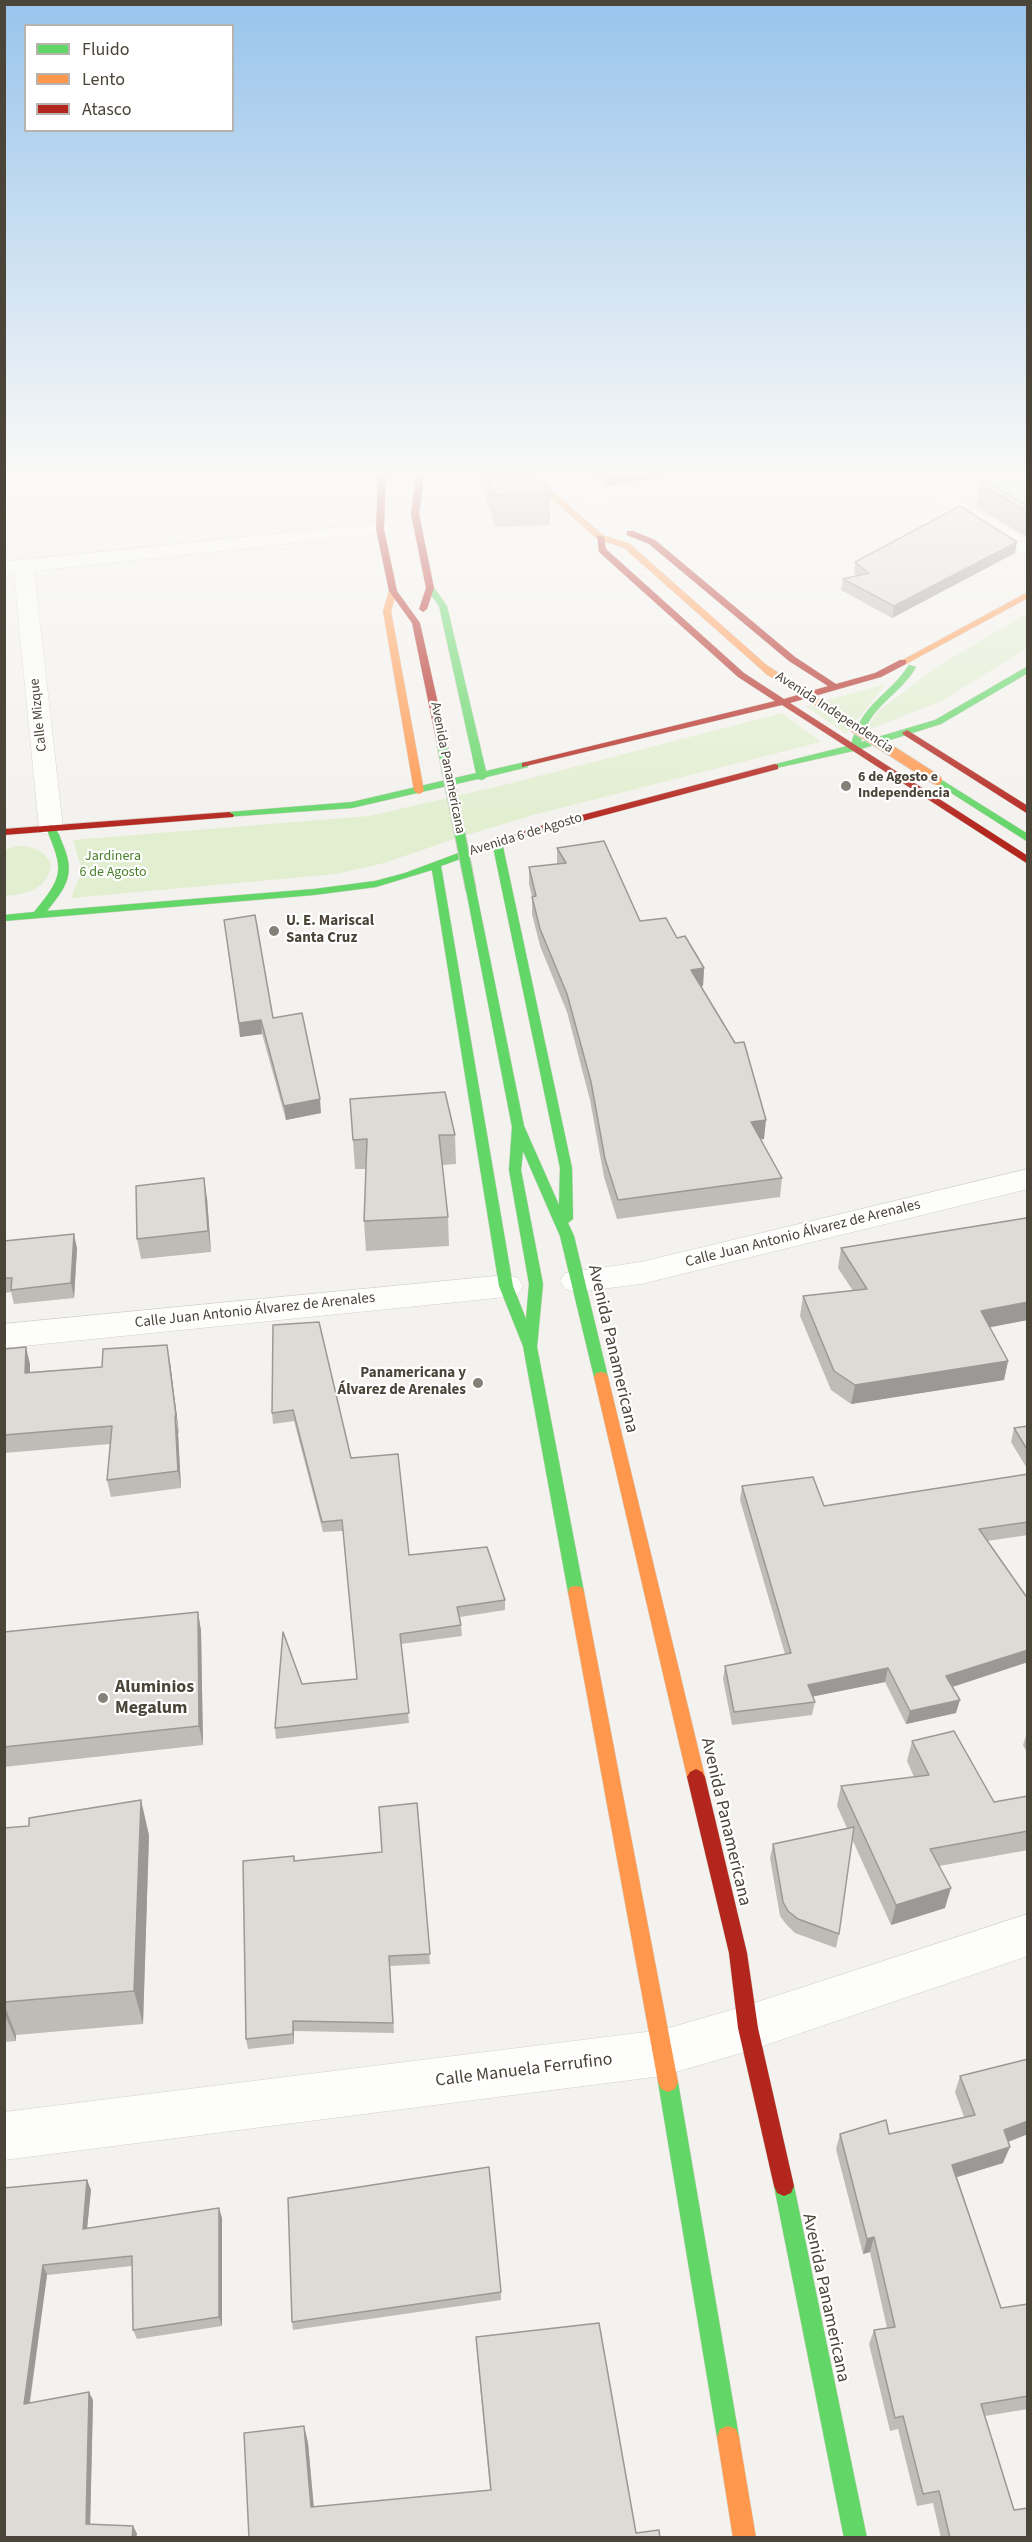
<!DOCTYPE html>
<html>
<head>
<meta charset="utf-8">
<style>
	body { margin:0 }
	#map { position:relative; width:1032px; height:2542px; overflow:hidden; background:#f4f2ee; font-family:"Source Sans 3",sans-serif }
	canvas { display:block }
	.frame { position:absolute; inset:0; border:6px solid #4b4439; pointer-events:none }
	.legend { position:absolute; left:24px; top:24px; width:210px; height:108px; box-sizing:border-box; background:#fff; border:2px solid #b7b4b0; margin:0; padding:8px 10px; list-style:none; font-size:18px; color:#4b4439 }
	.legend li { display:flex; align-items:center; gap:12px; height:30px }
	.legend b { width:30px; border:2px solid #b7b4b0 }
</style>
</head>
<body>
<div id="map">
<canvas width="1032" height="2542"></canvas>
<div class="frame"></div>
<ul class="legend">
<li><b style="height:8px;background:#63d668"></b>Fluido</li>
<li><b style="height:8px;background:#ff974d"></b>Lento</li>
<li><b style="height:8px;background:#b3261e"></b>Atasco</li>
</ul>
</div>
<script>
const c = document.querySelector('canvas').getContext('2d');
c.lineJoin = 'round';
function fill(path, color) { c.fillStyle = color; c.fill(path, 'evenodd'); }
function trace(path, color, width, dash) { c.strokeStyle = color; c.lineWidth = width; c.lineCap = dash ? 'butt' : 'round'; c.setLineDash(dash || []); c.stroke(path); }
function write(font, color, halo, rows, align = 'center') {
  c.font = font + ' "Source Sans 3",sans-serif'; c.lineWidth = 4.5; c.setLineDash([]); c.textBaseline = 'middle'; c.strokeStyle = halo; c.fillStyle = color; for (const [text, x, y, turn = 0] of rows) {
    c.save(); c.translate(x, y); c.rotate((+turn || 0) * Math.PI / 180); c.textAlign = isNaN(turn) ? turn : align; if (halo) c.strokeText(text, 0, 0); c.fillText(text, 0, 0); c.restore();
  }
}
fill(new Path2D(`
	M 982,475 L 991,480 L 1013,475 L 1027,475 L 1027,511 L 970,478 Z
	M 1027,613 L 1027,648 L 942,701 L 865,731 L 879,710 L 940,665 Z
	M 886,684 L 846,734 L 805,706 Z
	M 782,713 L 821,742 L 533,815 L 460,837 L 384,863 L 336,874 L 71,898 L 82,871 L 73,840 L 369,816 L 508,784 Z
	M 17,846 C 32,846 44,850 51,864 C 49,889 26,894 5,896 L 5,850 Z`), '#e1eecf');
const street = new Path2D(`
	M 685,475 L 727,475 L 725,479 L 718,481 L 589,504 L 582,502 L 580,498 L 582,494 L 589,492 Z
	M 896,475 L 919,475 L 1028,541 L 1028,556 L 1021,554 Z
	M 380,523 L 387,525 L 390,529 L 387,533 L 34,571 L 63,828 L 60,833 L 51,835 L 42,833 L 39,828 L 14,573 L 4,574 L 4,562 Z
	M 1028,1169 L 1028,1189 L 641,1284 L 577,1292 L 565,1289 L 560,1281 L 565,1273 L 641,1262 Z
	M 506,1275 L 518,1278 L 523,1286 L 518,1294 L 506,1297 L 4,1348 L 4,1324 Z
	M 1028,1914 L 1028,1956 L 748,2051 L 662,2076 L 4,2160 L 4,2112 L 662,2030 L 748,2005 Z`);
const fast = new Path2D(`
	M 430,585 L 433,586 L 447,606 L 486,771 L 525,762 L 528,763 L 528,767 L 487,777 L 482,780 L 478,779 L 352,808 L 225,817 L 224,815 L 229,812 L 352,802 L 476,773 L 439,606 L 426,588 Z
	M 909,665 L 916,667 C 900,696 869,705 861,742 L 935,720 L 1028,666 L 1028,673 L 941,724 L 858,750 L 772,769 L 772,765 L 851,745 C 861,703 889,696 909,665 Z
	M 937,777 L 1028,834 L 1028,842 L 934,782 L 934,778 Z
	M 51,825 C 57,828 59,834 61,840 C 76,873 68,885 47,911 L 314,889 L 375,881 L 405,873 L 477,846 L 485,846 L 485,850 L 441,866 L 513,1286 L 526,1319 L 529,1284 L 509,1170 L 512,1127 L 466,890 L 467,888 L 475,888 L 476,890 L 524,1126 L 559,1205 L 560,1168 L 492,842 L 497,839 L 502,842 L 572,1168 L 573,1219 L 568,1223 L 574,1236 L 608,1377 L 606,1381 L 596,1381 L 594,1377 L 560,1236 L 523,1151 L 521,1170 L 543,1284 L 537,1347 L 584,1592 L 582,1597 L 576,1598 L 570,1597 L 568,1592 L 523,1346 L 499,1286 L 432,870 L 376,887 L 314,895 L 4,921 L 4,915 L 34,912 C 64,876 64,870 46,828 Z
	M 668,2072 L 675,2075 L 678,2082 L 739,2437 L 736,2445 L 728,2448 L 720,2445 L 717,2437 L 658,2082 L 661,2075 Z
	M 784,2176 L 791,2179 L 794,2186 L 867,2538 L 844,2538 L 774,2186 L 777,2179 Z`);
const slow = new Path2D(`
	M 525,475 L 534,475 L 603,535 L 630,544 L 770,668 L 770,672 L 764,672 L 624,548 L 597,539 Z
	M 393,588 L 397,591 L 391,611 L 424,791 L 419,794 L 414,791 L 383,611 L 389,591 Z
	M 1028,592 L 1028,598 L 906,664 L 899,662 Z
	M 601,1372 L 606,1373 L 608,1377 L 705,1777 L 702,1782 L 696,1785 L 690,1782 L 687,1777 L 594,1377 L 596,1373 Z
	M 576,1586 L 582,1587 L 584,1592 L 678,2082 L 675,2089 L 668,2092 L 661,2089 L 658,2082 L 568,1592 L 570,1587 Z
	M 728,2426 L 736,2429 L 739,2437 L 756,2538 L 733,2538 L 717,2437 L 720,2429 Z`);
const jam = new Path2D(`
	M 378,475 L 386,475 L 384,529 L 397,591 L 420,623 L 447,744 L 442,747 L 437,744 L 412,623 L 389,591 L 376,529 Z
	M 416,475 L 424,475 L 419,514 L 434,588 L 427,609 L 423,612 L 419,609 L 426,588 L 411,514 Z
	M 627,531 L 633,531 L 655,540 L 795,657 L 836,684 L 875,673 L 900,660 L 906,660 L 906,664 L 881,677 L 790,703 L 1028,856 L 1028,864 L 782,705 L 522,767 L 522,763 L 775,701 L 738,677 L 599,552 L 597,535 L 604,537 L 606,549 L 744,673 L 784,699 L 828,686 L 789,661 L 649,544 L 627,535 Z
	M 907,730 L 1028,806 L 1028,814 L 904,735 L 902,733 Z
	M 775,764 L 778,765 L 778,769 L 541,832 L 485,850 L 477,850 L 476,848 L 533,828 Z
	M 229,812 L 234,815 L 233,817 L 4,835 L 4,829 Z
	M 696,1769 L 702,1772 L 705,1777 L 747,1953 L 758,2028 L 794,2186 L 791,2193 L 784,2196 L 777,2193 L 774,2186 L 738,2028 L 729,1953 L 687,1777 L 690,1772 Z`);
trace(street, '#d2d0cb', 1);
trace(fast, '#d3cfc5', 1);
trace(slow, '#d3cfc5', 1);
trace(jam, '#d3cfc5', 1);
fill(street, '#fdfdfc');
fill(fast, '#63d668');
fill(slow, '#ff974d');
fill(jam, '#b3261e');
const fastBridge = new Path2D(`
	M 442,744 L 471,890`);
const slowBridgeFar1 = new Path2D(`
	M 767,670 L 857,728`);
const slowBridge = new Path2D(`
	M 854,727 L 937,780`);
trace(fastBridge, '#d3cfc5', 12, []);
trace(slowBridgeFar1, '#d3cfc5', 9, []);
trace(slowBridge, '#d3cfc5', 12, []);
trace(fastBridge, '#63d668', 10);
trace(slowBridgeFar1, '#ff974d', 8);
trace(slowBridge, '#ff974d', 10);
fill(new Path2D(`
	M 478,475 L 533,475 L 550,493 L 550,525 L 495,527 Z
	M 590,475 L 661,475 L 661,477 L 604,487 Z
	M 980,484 L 1028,506 L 1028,538 L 976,507 Z
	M 1015,553 L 892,618 L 841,590 L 843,579 L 857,575 L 854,573 L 855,562 Z
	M 557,848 L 640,921 L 677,938 L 704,968 L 703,986 L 700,986 L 764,1139 L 760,1139 L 782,1178 L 780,1197 L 617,1219 L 604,1177 L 590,1100 L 567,1012 L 540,946 L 532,914 L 532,897 L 529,884 L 529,867 L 557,864 Z
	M 224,920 L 273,1018 L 321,1113 L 286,1120 L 262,1034 L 240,1037 Z
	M 350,1099 L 455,1135 L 456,1164 L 442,1165 L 448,1217 L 449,1246 L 366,1251 L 364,1221 L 366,1169 L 355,1169 Z
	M 207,1198 L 211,1252 L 141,1259 L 137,1239 Z
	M 4,1241 L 77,1248 L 74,1298 L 14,1304 L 11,1292 L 4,1293 Z
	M 841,1248 L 990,1328 L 1008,1361 L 1004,1380 L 851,1404 L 831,1390 L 800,1316 L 803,1296 L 853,1291 L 838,1268 Z
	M 273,1325 L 351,1458 L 409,1555 L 505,1600 L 505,1610 L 460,1617 L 461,1625 L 462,1636 L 401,1644 L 409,1723 L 276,1739 L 275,1728 L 302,1684 L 357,1679 L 343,1531 L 323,1532 L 294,1421 L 273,1424 L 272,1413 Z
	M 4,1349 L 30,1364 L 30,1372 L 170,1362 L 179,1433 L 178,1433 L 181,1488 L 111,1497 L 107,1480 L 110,1444 L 4,1453 Z
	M 1028,1426 L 1028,1470 L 1011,1442 L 1014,1428 Z
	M 1028,1474 L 1028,1535 L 987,1541 L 1028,1599 L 1028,1662 L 952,1687 L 956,1713 L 906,1724 L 885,1682 L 813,1696 L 815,1702 L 812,1715 L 732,1725 L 723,1679 L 725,1666 L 785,1654 L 740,1500 L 742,1486 L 824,1506 Z
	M 198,1612 L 201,1631 L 203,1745 L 4,1767 L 4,1632 Z
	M 1028,1730 L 1028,1754 L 1023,1745 Z
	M 912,1741 L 994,1802 L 1028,1796 L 1028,1850 L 939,1866 L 945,1908 L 891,1925 L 852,1839 L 839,1934 L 836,1948 L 795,1933 L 786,1924 L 780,1916 L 770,1858 L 773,1844 L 847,1828 L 837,1806 L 841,1786 L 914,1777 L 907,1761 Z
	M 417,1803 L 430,1964 L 390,1966 L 394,2033 L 294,2031 L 294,2044 L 248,2049 L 246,2039 L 294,1856 L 295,1861 L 382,1852 Z
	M 4,1828 L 149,1835 L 143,2024 L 16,2035 L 16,2041 L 4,2042 Z
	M 1028,2059 L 1028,2134 L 1008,2142 L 1003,2163 L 957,2177 L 1001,2308 L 1028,2304 L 1028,2409 L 985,2416 L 1014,2510 L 1028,2538 L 941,2538 L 933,2503 L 917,2506 L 898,2429 L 890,2431 L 869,2344 L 874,2330 L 887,2328 L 870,2252 L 863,2254 L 836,2149 L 840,2134 L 889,2134 L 964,2117 L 955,2092 L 960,2076 Z
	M 87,2180 L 91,2190 L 87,2228 L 222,2218 L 222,2326 L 137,2339 L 133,2330 L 132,2266 L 47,2275 L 30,2403 L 93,2400 L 90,2524 L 133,2526 L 137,2534 L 4,2538 L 4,2188 Z
	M 501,2292 L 501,2300 L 293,2330 L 292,2322 Z
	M 476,2337 L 636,2533 L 249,2538 L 304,2426 L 308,2443 L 314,2507 L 490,2490 L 477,2355 Z`), '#bfbcb8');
fill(new Path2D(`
	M 604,475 L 661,475 L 661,477 L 604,487 Z
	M 1017,542 L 1015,553 L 892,618 L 894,606 Z
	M 704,968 L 703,986 L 689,988 L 691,970 Z
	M 261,1020 L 262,1034 L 240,1037 L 239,1023 Z
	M 320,1099 L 321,1113 L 286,1120 L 284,1106 Z
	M 766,1120 L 764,1139 L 749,1141 L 751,1122 Z
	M 204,1178 L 207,1198 L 211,1252 L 208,1231 Z
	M 74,1234 L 77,1248 L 74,1298 L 71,1283 Z
	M 1028,1302 L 1028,1320 L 976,1330 L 981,1311 Z
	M 167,1345 L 170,1362 L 179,1433 L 176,1416 Z
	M 26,1347 L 30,1364 L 30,1390 L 25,1373 Z
	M 1008,1361 L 1004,1380 L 851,1404 L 855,1385 Z
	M 175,1416 L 178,1433 L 181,1488 L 178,1471 Z
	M 198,1612 L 201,1631 L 203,1745 L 199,1726 Z
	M 1028,1650 L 1028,1662 L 943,1690 L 946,1676 Z
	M 888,1668 L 885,1682 L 806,1698 L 808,1685 Z
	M 960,1700 L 956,1713 L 906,1724 L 910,1711 Z
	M 141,1800 L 149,1835 L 143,2024 L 134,1991 Z
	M 951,1888 L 945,1908 L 891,1925 L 896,1905 Z
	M 4,2004 L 16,2035 L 16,2041 L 4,2012 Z
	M 293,2021 L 294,2031 L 294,2044 L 293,2034 Z
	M 1028,2121 L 1028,2134 L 997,2146 L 1004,2130 Z
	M 1010,2147 L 1003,2163 L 947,2180 L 952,2165 Z
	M 87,2180 L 91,2190 L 86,2239 L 83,2229 Z
	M 219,2208 L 222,2218 L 222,2326 L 219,2317 Z
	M 874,2237 L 870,2252 L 863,2254 L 867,2239 Z
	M 43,2265 L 47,2275 L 28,2413 L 24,2404 Z
	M 89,2392 L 93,2400 L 90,2532 L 86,2524 Z
	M 304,2426 L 308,2443 L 315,2523 L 311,2507 Z
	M 133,2526 L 137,2534 L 136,2538 L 132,2538 Z`), '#9b9996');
const building = new Path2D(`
	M 488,475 L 533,475 L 550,493 L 495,495 Z
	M 985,481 L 1028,506 L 1028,512 L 980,484 Z
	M 960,506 L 1017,542 L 894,606 L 843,579 L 869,573 L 855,562 Z
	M 604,841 L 640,921 L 666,918 L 677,938 L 685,936 L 704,968 L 691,970 L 735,1043 L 744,1042 L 766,1120 L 751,1122 L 782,1178 L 618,1200 L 605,1159 L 591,1082 L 567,994 L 540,929 L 532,897 L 536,896 L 529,867 L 566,863 L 557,848 Z
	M 255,915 L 273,1018 L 302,1013 L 320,1099 L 284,1106 L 261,1020 L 239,1023 L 224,920 Z
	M 445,1092 L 455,1135 L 439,1135 L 448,1217 L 364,1221 L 367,1139 L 353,1140 L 350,1099 Z
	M 204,1178 L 208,1231 L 137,1239 L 136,1186 Z
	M 1026,1218 L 1028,1220 L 1028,1302 L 981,1311 L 1008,1361 L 855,1385 L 834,1371 L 803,1296 L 867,1289 L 841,1248 Z
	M 74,1234 L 71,1283 L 11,1290 L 12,1278 L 4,1278 L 4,1241 Z
	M 319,1322 L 351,1458 L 398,1454 L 409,1555 L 487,1547 L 505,1600 L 457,1607 L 461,1625 L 400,1634 L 409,1713 L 275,1728 L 283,1632 L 302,1684 L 357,1679 L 342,1520 L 322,1522 L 293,1410 L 272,1413 L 273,1325 Z
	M 167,1345 L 176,1416 L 175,1416 L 178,1471 L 107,1480 L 112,1426 L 4,1435 L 4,1349 L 26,1347 L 25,1373 L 102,1367 L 103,1349 Z
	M 1028,1426 L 1028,1451 L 1014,1428 Z
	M 1028,1474 L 1028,1522 L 979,1529 L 1028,1599 L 1028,1650 L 946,1676 L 960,1700 L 910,1711 L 888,1668 L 808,1685 L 815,1702 L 734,1712 L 725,1666 L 791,1653 L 742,1486 L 813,1477 L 824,1506 Z
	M 198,1612 L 199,1726 L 4,1747 L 4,1632 Z
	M 954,1731 L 994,1802 L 1028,1796 L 1028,1831 L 930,1849 L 951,1888 L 896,1905 L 841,1786 L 929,1775 L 912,1741 Z
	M 141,1800 L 134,1991 L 4,2002 L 4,1828 L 29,1826 L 29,1818 Z
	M 417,1803 L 430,1954 L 389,1956 L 393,2023 L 293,2021 L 293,2034 L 246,2039 L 243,1861 L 294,1856 L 294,1861 L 382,1852 L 379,1807 Z
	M 854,1827 L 839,1934 L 798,1919 L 788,1911 L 783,1902 L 773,1844 Z
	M 1028,2059 L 1028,2121 L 1004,2130 L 1010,2147 L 952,2165 L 1001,2308 L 1028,2304 L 1028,2396 L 981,2404 L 1014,2510 L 1028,2508 L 1028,2538 L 950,2538 L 939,2491 L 923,2494 L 903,2416 L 895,2418 L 874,2330 L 895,2327 L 874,2237 L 867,2239 L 840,2134 L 886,2120 L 889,2134 L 975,2115 L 960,2076 Z
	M 489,2167 L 501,2292 L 292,2322 L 288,2198 Z
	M 87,2180 L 83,2229 L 219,2208 L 219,2317 L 133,2330 L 132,2256 L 43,2265 L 24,2404 L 89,2392 L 86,2524 L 133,2526 L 132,2538 L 4,2538 L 4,2188 Z
	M 599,2323 L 636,2533 L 659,2530 L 660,2538 L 249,2538 L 244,2433 L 304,2426 L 311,2507 L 491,2490 L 476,2337 Z`);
fill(building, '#dedbd6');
trace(building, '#9b9996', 1.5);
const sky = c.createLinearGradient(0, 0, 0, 831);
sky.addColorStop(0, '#98c4ec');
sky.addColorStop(0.57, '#faf9f7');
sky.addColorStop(1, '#faf9f700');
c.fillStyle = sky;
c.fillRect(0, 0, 1032, 831);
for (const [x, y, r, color] of [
	[846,786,6,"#868178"],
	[274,931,6,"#868178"],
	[478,1383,6,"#868178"],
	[103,1698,6,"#868178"]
]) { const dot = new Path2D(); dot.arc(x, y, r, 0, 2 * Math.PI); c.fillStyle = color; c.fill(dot); trace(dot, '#fff', 2); }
write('14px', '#4b4439', '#fff', [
	["Avenida Independencia",834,713,33],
	["Calle Mizque",39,715,-96],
	["Avenida Panamericana",447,768,79],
	["Avenida 6 de Agosto",526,835,-17]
]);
write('bold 14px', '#4b4439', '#fff', [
	["6 de Agosto e",858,778],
	["Independencia",858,794]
], 'left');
write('14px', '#4a7f2a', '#fff', [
	["Jardinera",113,857],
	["6 de Agosto",113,873]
]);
write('bold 15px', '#4b4439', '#fff', [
	["U. E. Mariscal",286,922],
	["Santa Cruz",286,939],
	["Panamericana y",466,1374,"right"],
	["Álvarez de Arenales",466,1391,"right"]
], 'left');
write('15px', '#4b4439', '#fff', [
	["Calle Juan Antonio Álvarez de Arenales",803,1234,-14],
	["Calle Juan Antonio Álvarez de Arenales",255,1311,-6]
]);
write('18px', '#4b4439', '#fff', [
	["Avenida Panamericana",612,1349,77],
	["Avenida Panamericana",725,1822,77],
	["Calle Manuela Ferrufino",524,2071,-7],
	["Avenida Panamericana",825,2298,78]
]);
write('bold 18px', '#4b4439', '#fff', [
	["Aluminios",115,1688],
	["Megalum",115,1709]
], 'left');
</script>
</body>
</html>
